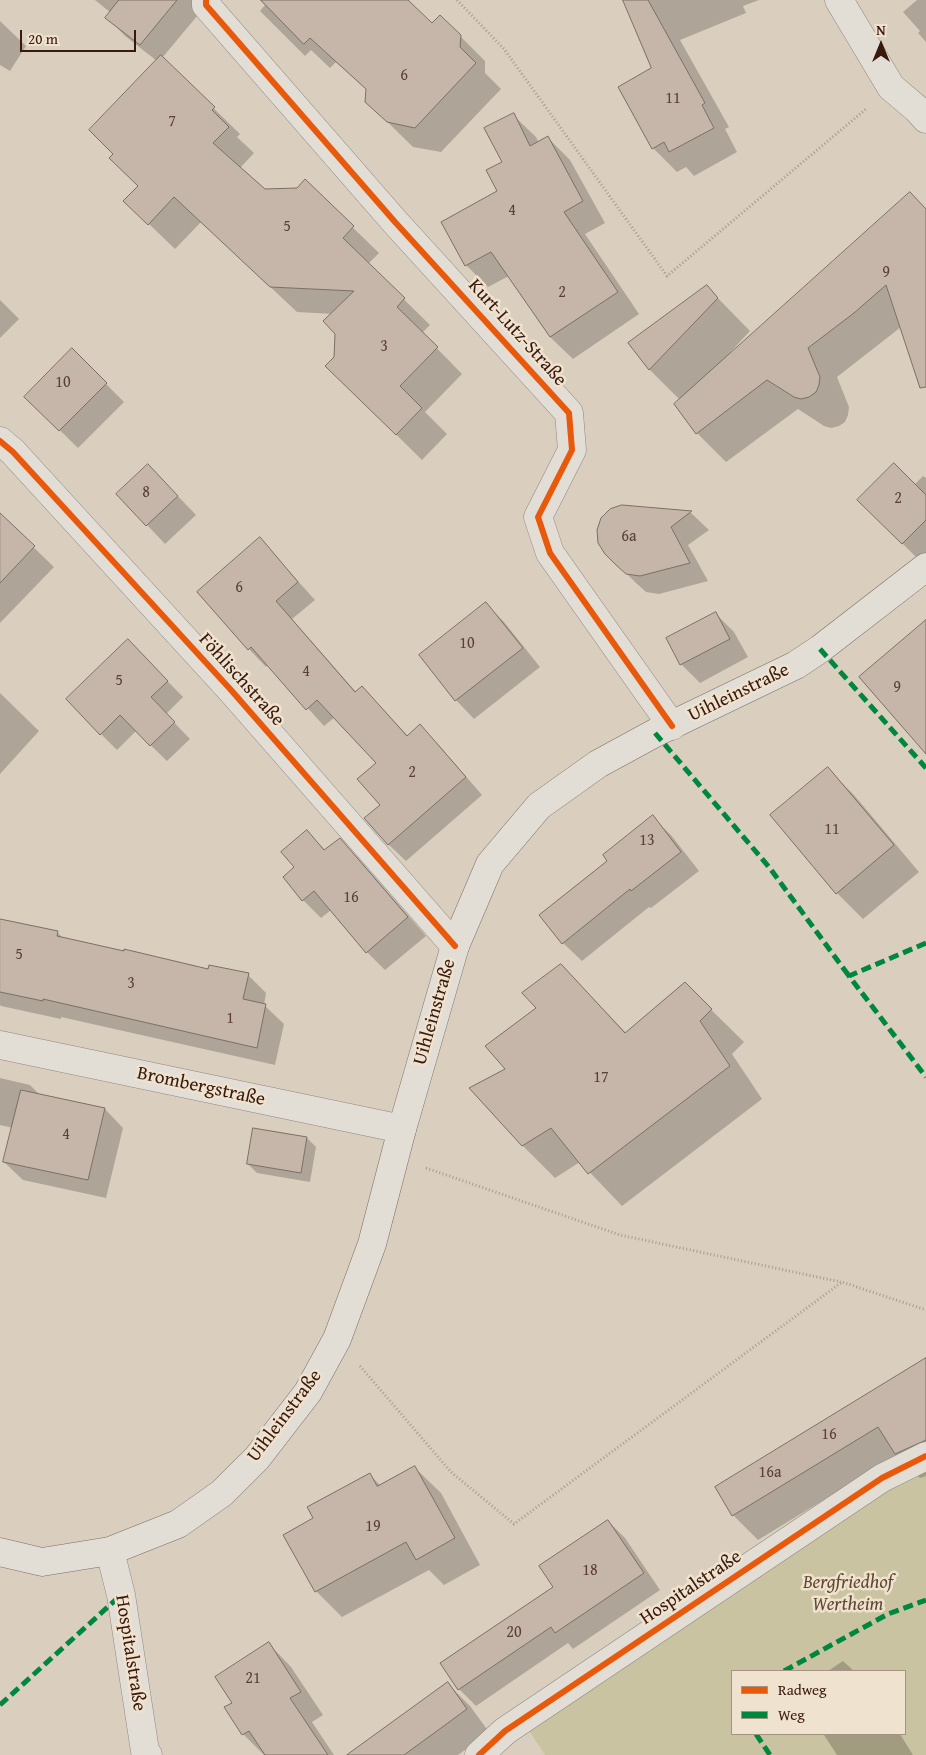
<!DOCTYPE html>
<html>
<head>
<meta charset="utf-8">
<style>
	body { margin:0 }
	#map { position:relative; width:926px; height:1755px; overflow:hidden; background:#dacfbf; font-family:"Gentium Book Plus",serif }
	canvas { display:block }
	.legend { position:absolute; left:731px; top:1670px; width:175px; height:65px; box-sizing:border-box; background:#efe2ce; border:1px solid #a69281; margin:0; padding:6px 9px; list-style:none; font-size:15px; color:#39190e }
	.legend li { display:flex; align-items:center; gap:10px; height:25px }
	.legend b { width:25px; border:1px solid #a69281 }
	.north { position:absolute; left:856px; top:20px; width:50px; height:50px; -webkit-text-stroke:4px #efe2ce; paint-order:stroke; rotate:0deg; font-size:14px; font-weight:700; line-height:20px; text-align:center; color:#39190e }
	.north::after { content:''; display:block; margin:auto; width:18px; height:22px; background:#39190e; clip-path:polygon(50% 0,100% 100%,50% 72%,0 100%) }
	.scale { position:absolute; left:20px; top:30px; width:116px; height:22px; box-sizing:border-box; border:2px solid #39190e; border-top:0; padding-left:6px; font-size:15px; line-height:18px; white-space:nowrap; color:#39190e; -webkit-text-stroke:4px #efe2ce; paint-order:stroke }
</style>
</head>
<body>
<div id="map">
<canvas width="926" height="1755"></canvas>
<ul class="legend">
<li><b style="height:6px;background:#e8590c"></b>Radweg</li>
<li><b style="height:6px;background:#00873e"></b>Weg</li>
</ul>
<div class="north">N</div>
<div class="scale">20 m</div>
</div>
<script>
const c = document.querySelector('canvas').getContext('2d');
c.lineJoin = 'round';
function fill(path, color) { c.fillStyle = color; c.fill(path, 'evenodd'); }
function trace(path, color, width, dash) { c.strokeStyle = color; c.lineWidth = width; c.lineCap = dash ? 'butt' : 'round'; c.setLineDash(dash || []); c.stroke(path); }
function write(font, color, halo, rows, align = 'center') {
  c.font = font + ' "Gentium Book Plus",serif'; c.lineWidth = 5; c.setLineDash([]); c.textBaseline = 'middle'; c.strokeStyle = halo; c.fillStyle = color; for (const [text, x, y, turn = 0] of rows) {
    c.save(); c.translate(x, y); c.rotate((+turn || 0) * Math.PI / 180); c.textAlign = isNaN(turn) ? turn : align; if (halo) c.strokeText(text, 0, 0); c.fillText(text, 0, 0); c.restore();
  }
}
fill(new Path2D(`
	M 926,1456 L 926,1755 L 545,1755 L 522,1720 ZM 732,1671 L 905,1671 L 905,1734 L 732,1734 Z`), '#cac3a1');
fill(new Path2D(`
	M 95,0 L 205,0 L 208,3 L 162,58 L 240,134 L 237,137 L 254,153 L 240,168 L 265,190 L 297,190 L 305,181 L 379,253 L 368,264 L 430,325 L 422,333 L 462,374 L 425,412 L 447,434 L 422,460 L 353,392 L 336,357 L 336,333 L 333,314 L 297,312 L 201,222 L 175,249 L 125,201 L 139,186 L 114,154 L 157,61 L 125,36 L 107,17 L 111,13 Z
	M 260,0 L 389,0 L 432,24 L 460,36 L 485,61 L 485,73 L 501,89 L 441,152 L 413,147 L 367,102 L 367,90 L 336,62 L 330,68 L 311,50 L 305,56 L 260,11 L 265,5 Z
	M 625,0 L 759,0 L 743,6 L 746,13 L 680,40 L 729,127 L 725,129 L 737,152 L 694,176 L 686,167 L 677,172 L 653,148 L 653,68 Z
	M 917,0 L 926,0 L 926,42 L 918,33 L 920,31 L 903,12 Z
	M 0,21 L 26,46 L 10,71 L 0,65 Z
	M 513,115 L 536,137 L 539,143 L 548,138 L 570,160 L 605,223 L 585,234 L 639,314 L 573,359 L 550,337 L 509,276 L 488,287 L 466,265 L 499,192 Z
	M 926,209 L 926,355 L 901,327 L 837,377 L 849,407 L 848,415 L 845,422 L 839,426 L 831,428 L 824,426 L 798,409 L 726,462 L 697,433 L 680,400 L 649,369 L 707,287 L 750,331 L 726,357 L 727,358 Z
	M 0,300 L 19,319 L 0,338 Z
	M 72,350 L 124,402 L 78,448 L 26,397 Z
	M 148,465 L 196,515 L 165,544 L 118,494 Z
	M 923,476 L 926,478 L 926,557 L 921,562 L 859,500 L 914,485 Z
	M 622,506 L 691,513 L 709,530 L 688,545 L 708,581 L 659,594 L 646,592 L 636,583 L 606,553 Z
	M 0,515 L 54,567 L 0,623 Z
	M 260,539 L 315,600 L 292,619 L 356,692 L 362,687 L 408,736 L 437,743 L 482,795 L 406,861 L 388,844 L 377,763 L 335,717 L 324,726 L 268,664 L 266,667 L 249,649 L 199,592 Z
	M 486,604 L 504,622 L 540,667 L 474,719 L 456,700 L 420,656 Z
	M 716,614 L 734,632 L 748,657 L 700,683 L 681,664 L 668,639 Z
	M 128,641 L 183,697 L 166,714 L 190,739 L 167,761 L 136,731 L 117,750 L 101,734 Z
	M 0,693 L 39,731 L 0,774 Z
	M 828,769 L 854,795 L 919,872 L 863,919 L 837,893 Z
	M 652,817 L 671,835 L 699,871 L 651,908 L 649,907 L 582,961 L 563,943 L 541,916 L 609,861 Z
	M 307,832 L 326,851 L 340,840 L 358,858 L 426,936 L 385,970 L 367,952 L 331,910 L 321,918 L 303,900 L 296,867 Z
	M 0,920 L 57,932 L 64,939 L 209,971 L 248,975 L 266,993 L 264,1005 L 284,1024 L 275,1065 L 61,1017 L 61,1019 L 1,1006 L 0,1005 Z
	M 561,965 L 627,1034 L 685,984 L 744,1042 L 732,1054 L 762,1099 L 622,1206 L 580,1162 L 555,1178 L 522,1145 L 507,1069 Z
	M 0,1078 L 30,1085 L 40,1095 L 105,1109 L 123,1128 L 106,1198 L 23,1180 L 4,1162 L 13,1128 L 0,1125 Z
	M 307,1138 L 316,1147 L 310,1182 L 257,1173 L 248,1164 Z
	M 926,1368 L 926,1476 L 920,1478 L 897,1455 L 758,1540 L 733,1515 Z
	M 414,1467 L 441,1493 L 480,1565 L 444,1585 L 429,1570 L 342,1617 L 316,1591 L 314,1519 L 370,1475 L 380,1485 Z
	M 608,1521 L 625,1538 L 660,1590 L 573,1649 L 568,1643 L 476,1706 L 459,1689 L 555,1587 Z
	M 269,1644 L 291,1667 L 323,1715 L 312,1722 L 334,1755 L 264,1755 L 243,1734 L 226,1708 L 233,1703 Z
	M 843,1661 L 854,1671 L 828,1671 Z
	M 447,1683 L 470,1706 L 489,1732 L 458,1755 L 349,1755 Z
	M 826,1734 L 900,1734 L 913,1755 L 837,1755 L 824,1735 Z`), '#0003');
const building = new Path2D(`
	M 119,0 L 177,0 L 140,45 L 105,18 Z
	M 261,0 L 408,0 L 432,23 L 440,15 L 461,35 L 460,47 L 476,63 L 415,128 L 387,122 L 365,102 L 366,89 L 310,38 L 304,44 Z
	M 623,0 L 648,0 L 705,103 L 702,105 L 714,128 L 669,152 L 664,142 L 652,149 L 618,87 L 651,68 Z
	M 161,55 L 215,107 L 212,110 L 229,127 L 213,143 L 265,189 L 297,188 L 305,179 L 354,226 L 343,238 L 405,298 L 397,307 L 438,347 L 400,386 L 422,408 L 396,435 L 325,366 L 334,357 L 335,334 L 323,321 L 354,291 L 270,287 L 174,197 L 148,225 L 123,201 L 138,186 L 109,158 L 113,154 L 89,130 Z
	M 514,113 L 530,146 L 548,136 L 583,201 L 564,212 L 618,292 L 550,337 L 491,252 L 465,266 L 441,222 L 497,191 L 486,170 L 502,162 L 484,128 Z
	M 910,192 L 926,209 L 926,387 L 920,388 L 886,285 L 854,313 L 808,348 L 820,377 L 819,385 L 816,392 L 809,397 L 801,399 L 794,397 L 767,380 L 696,434 L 674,404 Z
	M 707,285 L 718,298 L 649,370 L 628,343 Z
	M 72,348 L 107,383 L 59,431 L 24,397 Z
	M 894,463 L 926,495 L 926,520 L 902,544 L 857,500 Z
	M 148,464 L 178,496 L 146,526 L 116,494 Z
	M 622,505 L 692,511 L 671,527 L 690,563 L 640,576 L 626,574 L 616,565 L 605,554 L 598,543 L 597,530 L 601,518 L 610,509 Z
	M 0,513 L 35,546 L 0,583 Z
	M 260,537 L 298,582 L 276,601 L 355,692 L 362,686 L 407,736 L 420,724 L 466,777 L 388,845 L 364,818 L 380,805 L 357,779 L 376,763 L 317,700 L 306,710 L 251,647 L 248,650 L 197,592 Z
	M 486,602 L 523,648 L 455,701 L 419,655 Z
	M 716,612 L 730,639 L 680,665 L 666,638 Z
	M 926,620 L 926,754 L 859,677 Z
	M 128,639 L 168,681 L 151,697 L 175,722 L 150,746 L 120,715 L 100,735 L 66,699 Z
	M 828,767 L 894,845 L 836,894 L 770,815 Z
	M 653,815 L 681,852 L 631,891 L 630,889 L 562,944 L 539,915 L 607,861 L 603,855 Z
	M 307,830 L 324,850 L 340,838 L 408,917 L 366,953 L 314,891 L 302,901 L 283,877 L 294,867 L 281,852 Z
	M 0,919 L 58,931 L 57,936 L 124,951 L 124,949 L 208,969 L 209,965 L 249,973 L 243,999 L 266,1004 L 257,1048 L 43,999 L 43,1001 L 0,992 Z
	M 561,964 L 625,1033 L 685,982 L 712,1009 L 700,1021 L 730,1066 L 588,1174 L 551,1128 L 522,1146 L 469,1088 L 505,1069 L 485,1046 L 536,1008 L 522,993 Z
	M 21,1090 L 105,1108 L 88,1180 L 3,1162 Z
	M 253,1128 L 307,1137 L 301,1173 L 247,1164 Z
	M 926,1358 L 926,1440 L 895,1454 L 878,1427 L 732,1516 L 715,1487 Z
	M 415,1466 L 455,1538 L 416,1560 L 406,1542 L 315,1592 L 283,1535 L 313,1518 L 307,1507 L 370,1473 L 377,1486 Z
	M 608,1520 L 644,1573 L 555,1633 L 551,1627 L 458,1690 L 440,1663 L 553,1587 L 539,1566 Z
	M 269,1642 L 301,1692 L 290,1698 L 328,1755 L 265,1755 L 249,1731 L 242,1735 L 224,1707 L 232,1703 L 215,1677 Z
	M 448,1682 L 467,1709 L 404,1755 L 347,1755 Z`);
fill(building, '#c6b6aa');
trace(building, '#7a6f65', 1);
const street = new Path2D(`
	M 206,0 L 206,5 L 395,222 L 569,413 L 572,450 L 538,517 L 550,553 L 672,726
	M 839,0 L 891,87 L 917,109 L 926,119
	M 0,441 L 13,452 L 231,690 L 455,946
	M 0,1045 L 402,1129
	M 110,1551 L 121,1595 L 145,1751 L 148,1755
	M 479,1755 L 505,1731 L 882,1478 L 926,1456`);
const secondary = new Path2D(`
	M 0,1552 L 42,1562 L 110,1551 L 178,1524 L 222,1493 L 257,1458 L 308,1392 L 337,1339 L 372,1244 L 402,1129 L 455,946 L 490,864 L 539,806 L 598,764 L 655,733 L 796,665 L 820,649 L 926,567`);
trace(street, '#91867c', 29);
trace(secondary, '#7a6f65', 29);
trace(new Path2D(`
	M 457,0 L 504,49 L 667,276 L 866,109
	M 426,1168 L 620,1235 L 841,1282
	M 360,1366 L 451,1472 L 514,1524 L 842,1282 L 926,1310`), '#a49c94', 3, [1, 2.5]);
trace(street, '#e2ddd5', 28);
trace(secondary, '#e2ddd5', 28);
trace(new Path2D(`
	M 820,649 L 926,768
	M 655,733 L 769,867 L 849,976
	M 926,943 L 849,976 L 926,1077
	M 784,1671 L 888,1614 L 926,1600
	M 0,1705 L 121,1595
	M 756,1734 L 770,1755`), '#00873e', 5, [10, 5]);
trace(new Path2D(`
	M 206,0 L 206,5 L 395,222 L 569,413 L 572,450 L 538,517 L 550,553 L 672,726
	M 0,441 L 13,452 L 231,690 L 455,946
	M 479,1755 L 505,1731 L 882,1478 L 926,1456`), '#e8590c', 6);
write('16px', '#5c4035', null, [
	["6",404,76],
	["11",673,99],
	["7",172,122],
	["4",512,211],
	["5",287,227],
	["9",886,273],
	["2",562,293],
	["3",384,347],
	["10",63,383],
	["8",146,493],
	["2",898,499],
	["6a",629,537],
	["6",239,588],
	["10",467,644],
	["4",306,672],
	["5",119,681],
	["9",897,688],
	["2",412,773],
	["11",832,830],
	["13",647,841],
	["16",351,898],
	["5",19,955],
	["3",131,984],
	["1",230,1019],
	["17",601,1078],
	["4",66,1135],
	["16",829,1435],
	["16a",770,1473],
	["19",373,1527],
	["18",590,1571],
	["20",514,1633],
	["21",253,1679]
]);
write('19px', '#39190e', '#efe2ce', [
	["Kurt-Lutz-Straße",517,333,48],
	["Föhlischstraße",241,680,48],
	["Uihleinstraße",739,693,-26],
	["Uihleinstraße",435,1012,-74],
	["Brombergstraße",201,1087,12],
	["Uihleinstraße",285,1416,-53],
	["Hospitalstraße",691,1588,-34],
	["Hospitalstraße",130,1653,81]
]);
write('italic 19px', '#604933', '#efe2ce', [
	["Bergfriedhof",848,1583],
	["Wertheim",848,1605]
]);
</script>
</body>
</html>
